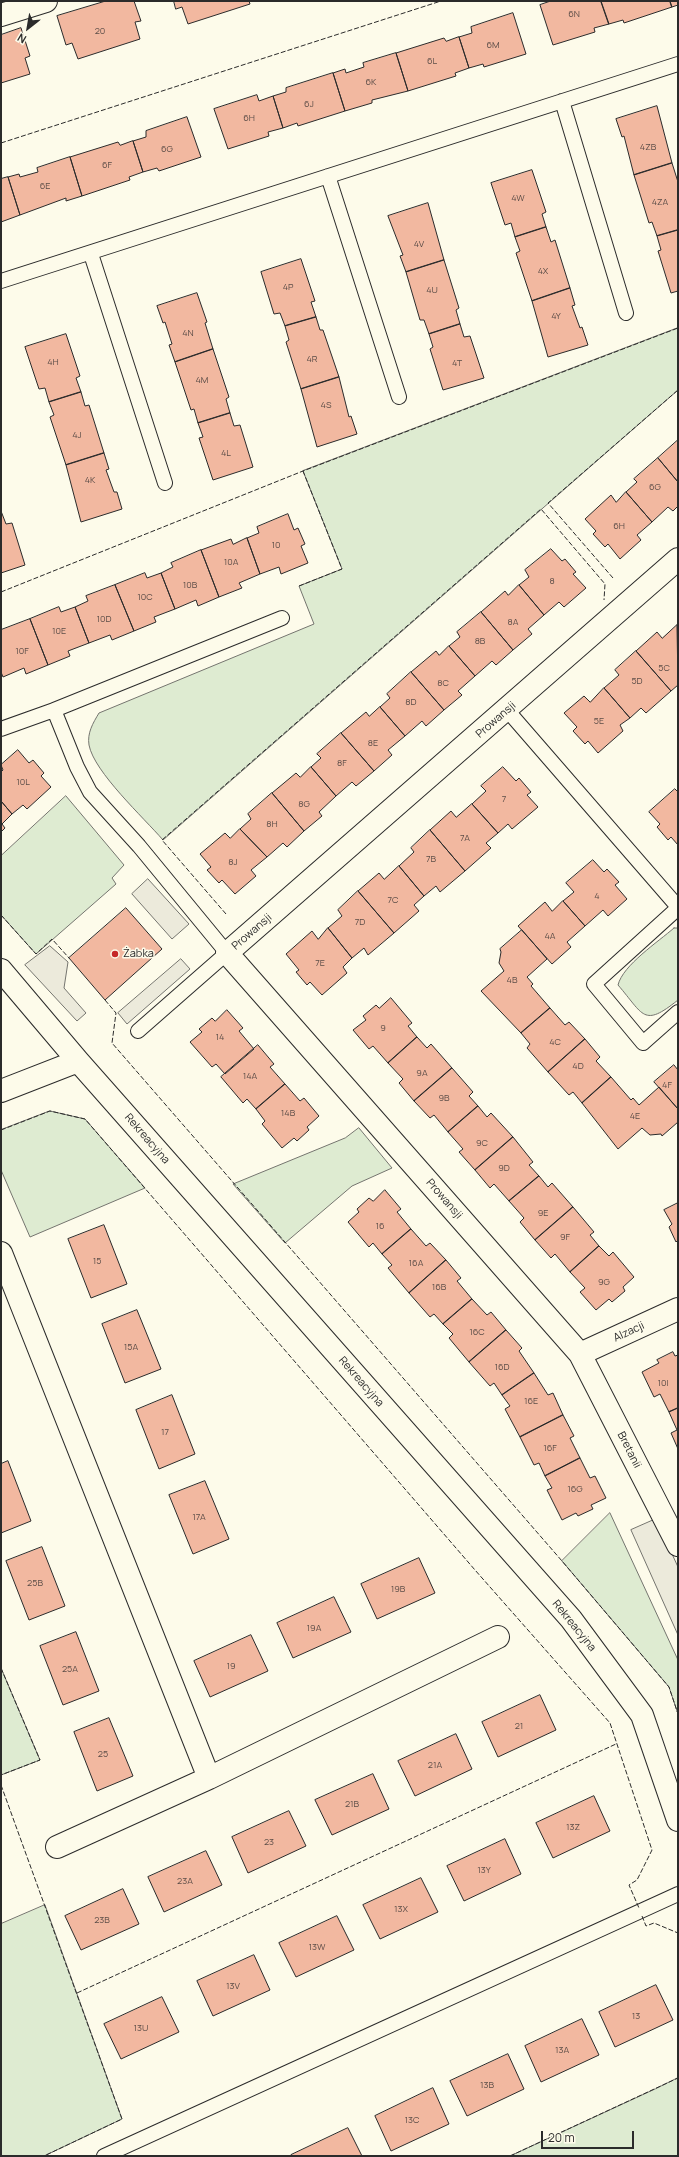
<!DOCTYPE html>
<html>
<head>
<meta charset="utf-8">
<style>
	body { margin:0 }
	#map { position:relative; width:679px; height:2157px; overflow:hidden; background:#fdfbea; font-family:Manrope,sans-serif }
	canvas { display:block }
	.frame { position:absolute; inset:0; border:2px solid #2b2b2b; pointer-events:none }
	.north { position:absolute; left:8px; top:8px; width:40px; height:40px; -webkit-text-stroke:3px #fdfbea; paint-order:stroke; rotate:211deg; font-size:11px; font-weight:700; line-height:16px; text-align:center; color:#2b2b2b }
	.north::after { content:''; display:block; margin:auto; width:14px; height:18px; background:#2b2b2b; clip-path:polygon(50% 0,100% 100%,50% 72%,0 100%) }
	.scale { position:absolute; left:541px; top:2131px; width:93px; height:18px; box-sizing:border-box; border:2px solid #2b2b2b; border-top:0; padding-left:5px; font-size:12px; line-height:14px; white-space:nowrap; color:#2b2b2b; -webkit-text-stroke:3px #fdfbea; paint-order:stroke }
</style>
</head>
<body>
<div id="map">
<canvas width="679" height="2157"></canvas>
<div class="frame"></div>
<div class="north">N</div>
<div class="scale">20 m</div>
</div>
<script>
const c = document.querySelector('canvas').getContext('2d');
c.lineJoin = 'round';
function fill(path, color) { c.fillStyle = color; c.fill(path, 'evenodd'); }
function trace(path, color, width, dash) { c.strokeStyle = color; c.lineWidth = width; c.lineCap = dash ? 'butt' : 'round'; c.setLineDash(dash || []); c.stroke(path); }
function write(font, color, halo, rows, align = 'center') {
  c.font = font + ' Manrope,sans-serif'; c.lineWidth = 3; c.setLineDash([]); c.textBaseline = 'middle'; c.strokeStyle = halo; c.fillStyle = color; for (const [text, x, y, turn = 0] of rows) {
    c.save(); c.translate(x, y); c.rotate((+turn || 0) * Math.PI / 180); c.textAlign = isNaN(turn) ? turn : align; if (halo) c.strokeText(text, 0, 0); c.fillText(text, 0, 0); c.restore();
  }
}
const green = new Path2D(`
	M 678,328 L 678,390 L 163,840 C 144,818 94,772 89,745 C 87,733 93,723 99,713 L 314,624 L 299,586 L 342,569 L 303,471 Z
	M 66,796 L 124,865 L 112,878 L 116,884 L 36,954 L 1,915 L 1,856 Z
	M 674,928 L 678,928 L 678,1000 C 643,1028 644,1015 618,985 C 623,965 658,942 674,928 Z
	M 50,1111 L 85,1119 L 145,1188 L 30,1237 L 1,1170 L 1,1130 Z
	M 359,1128 L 392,1168 L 352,1186 L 285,1243 L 233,1184 L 345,1138 Z
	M 610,1513 L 678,1660 L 678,1714 L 669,1687 L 562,1561 Z
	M 1,1668 L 40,1760 L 1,1775 Z
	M 45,1905 L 122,2119 L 44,2156 L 1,2156 L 1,1924 Z
	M 678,2078 L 678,2156 L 510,2156 L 655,2089 Z`);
fill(green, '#deebd1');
trace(green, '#74746e', 1);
const parking = new Path2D(`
	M 148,879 L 189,924 L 172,939 L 132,894 Z
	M 50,946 L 68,962 L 64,988 L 86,1013 L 77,1021 L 25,965 Z
	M 181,959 L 190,969 L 127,1024 L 118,1013 Z
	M 656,1519 L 678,1567 L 678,1635 L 631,1530 Z`);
fill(parking, '#eceadb');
trace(parking, '#74746e', 1);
const building = new Path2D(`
	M 106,1 L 134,1 L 141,21 L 135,22 L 140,39 L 78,59 L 72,43 L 66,45 L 57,16 Z
	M 174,1 L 249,1 L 250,4 L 188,24 L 182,7 L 176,9 Z
	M 551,1 L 601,1 L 609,24 L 594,28 L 595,32 L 553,45 L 540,5 Z
	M 601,1 L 670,1 L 672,7 L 624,23 L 623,20 L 609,24 Z
	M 670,1 L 678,1 L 678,5 L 672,7 Z
	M 513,13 L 526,54 L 484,67 L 483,64 L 469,68 L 459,37 L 472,33 L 471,27 Z
	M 21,28 L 30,56 L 25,58 L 30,74 L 1,83 L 1,35 Z
	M 459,37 L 469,68 L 455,73 L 456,76 L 408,91 L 396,53 L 444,38 L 446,41 Z
	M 396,53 L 408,91 L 372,100 L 372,103 L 345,111 L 333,73 L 345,69 L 346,73 L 364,67 L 363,63 Z
	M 333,73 L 345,111 L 298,126 L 297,123 L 283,128 L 273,96 L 286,92 L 286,88 Z
	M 257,95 L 259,101 L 273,96 L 283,128 L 268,132 L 269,136 L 228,149 L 214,109 Z
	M 657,106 L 672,163 L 634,175 L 624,136 L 622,137 L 616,119 Z
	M 187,117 L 201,157 L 159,171 L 157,168 L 143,172 L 133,141 L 146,137 L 146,131 Z
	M 133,141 L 143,172 L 129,177 L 130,180 L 82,196 L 70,157 L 118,142 L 120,145 Z
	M 70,157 L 82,196 L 66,201 L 66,198 L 20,215 L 8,177 L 19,174 L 20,177 L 38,172 L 37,168 Z
	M 672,163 L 678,182 L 678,230 L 657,236 L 652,222 L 649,223 L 634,175 Z
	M 532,170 L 546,212 L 542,214 L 546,227 L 515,237 L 511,223 L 505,225 L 491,183 Z
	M 8,177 L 20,215 L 1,222 L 1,179 Z
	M 428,203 L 444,260 L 406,272 L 400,256 L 403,255 L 388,216 Z
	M 546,227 L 551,242 L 555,240 L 570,288 L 532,301 L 516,253 L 520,251 L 515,237 Z
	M 678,230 L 678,291 L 671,293 L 658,251 L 661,250 L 657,236 Z
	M 301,259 L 315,301 L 311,302 L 316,317 L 285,326 L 280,313 L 274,314 L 261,272 Z
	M 444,260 L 459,308 L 456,310 L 460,324 L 429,334 L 424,320 L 420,320 L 406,272 Z
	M 570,288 L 575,305 L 572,306 L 580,328 L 582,327 L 588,345 L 548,357 L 532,301 Z
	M 197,293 L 207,322 L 205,323 L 213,349 L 175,362 L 169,345 L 172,344 L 165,322 L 163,323 L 157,306 Z
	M 316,317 L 320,330 L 323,330 L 339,377 L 301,389 L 286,342 L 289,340 L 285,326 Z
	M 460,324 L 464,337 L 470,336 L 484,378 L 443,390 L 430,349 L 433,347 L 429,334 Z
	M 66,334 L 80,376 L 76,378 L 81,392 L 49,402 L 45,388 L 39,389 L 25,347 Z
	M 213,349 L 229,397 L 226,399 L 230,413 L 198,423 L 194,409 L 191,410 L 175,362 Z
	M 339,377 L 349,417 L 351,416 L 357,434 L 317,447 L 301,389 Z
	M 81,392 L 85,406 L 89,405 L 104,453 L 66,465 L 50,417 L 54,415 L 49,402 Z
	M 230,413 L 234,426 L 240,425 L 253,467 L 213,480 L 199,438 L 203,437 L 198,423 Z
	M 678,440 L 678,482 L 658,458 Z
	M 104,453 L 109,469 L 106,470 L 114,492 L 117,492 L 122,509 L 81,522 L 66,465 Z
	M 658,458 L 678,482 L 678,506 L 673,511 L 668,507 L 652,522 L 626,492 L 637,482 L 634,479 Z
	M 626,492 L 652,522 L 637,535 L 641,540 L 620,559 L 608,544 L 605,547 L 593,534 L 596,531 L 585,519 L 611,495 L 616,502 Z
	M 1,511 L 6,524 L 12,523 L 25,565 L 1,573 Z
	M 288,514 L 294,530 L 298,528 L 305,544 L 301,546 L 308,563 L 281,574 L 279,567 L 260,574 L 247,538 L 259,533 L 257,527 Z
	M 247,538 L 260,574 L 239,583 L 242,588 L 219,597 L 201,550 L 231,539 L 233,544 Z
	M 551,549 L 562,561 L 565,559 L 576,572 L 573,574 L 586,588 L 564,607 L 559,602 L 544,615 L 519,585 L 529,577 L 525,570 Z
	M 201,550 L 219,597 L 198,606 L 196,600 L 175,609 L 161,573 L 173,567 L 171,563 Z
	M 145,573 L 147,578 L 161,573 L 175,609 L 154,617 L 156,622 L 134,631 L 115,585 Z
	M 115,585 L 134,631 L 112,640 L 110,635 L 89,643 L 75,607 L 88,601 L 86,596 Z
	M 519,585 L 544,615 L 528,629 L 532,634 L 513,650 L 481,612 L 505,591 L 508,595 Z
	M 59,607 L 61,612 L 75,607 L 89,643 L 68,651 L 70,656 L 48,665 L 30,619 Z
	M 481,612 L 513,650 L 496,665 L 492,661 L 475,676 L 449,646 L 460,637 L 457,632 Z
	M 30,619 L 48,665 L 26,674 L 24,668 L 3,677 L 1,672 L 1,630 Z
	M 677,625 L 678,685 L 671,691 L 636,651 L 657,632 L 662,638 Z
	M 449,646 L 475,676 L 458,691 L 462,695 L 444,710 L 411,672 L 436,651 L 439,655 Z
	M 636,651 L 671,691 L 646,713 L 641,708 L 630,718 L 604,688 L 619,675 L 615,670 Z
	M 411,672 L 444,710 L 426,726 L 422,721 L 405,736 L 380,707 L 390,698 L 387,694 Z
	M 604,688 L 630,718 L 620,725 L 623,731 L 598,753 L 588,741 L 585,744 L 573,731 L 577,727 L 564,713 L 584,696 L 590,702 Z
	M 380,707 L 405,736 L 388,750 L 392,755 L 374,771 L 341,733 L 366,712 L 369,716 Z
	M 341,733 L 374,771 L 356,786 L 352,782 L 336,796 L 311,767 L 321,758 L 317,754 Z
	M 18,750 L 29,763 L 33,760 L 44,773 L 41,776 L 51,787 L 27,809 L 23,805 L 12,814 L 1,801 L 1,772 L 3,770 L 1,765 Z
	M 311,767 L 336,796 L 319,812 L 322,816 L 304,831 L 272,793 L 296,773 L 300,777 Z
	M 503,767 L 516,781 L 519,778 L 531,792 L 527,795 L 538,807 L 512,829 L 508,824 L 498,833 L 472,804 L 486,791 L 481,786 Z
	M 675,789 L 678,792 L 678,845 L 671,837 L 668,840 L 657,827 L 660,824 L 649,812 Z
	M 272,793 L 304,831 L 287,847 L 283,843 L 267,857 L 240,829 L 251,819 L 248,814 Z
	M 1,801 L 12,814 L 2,824 L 5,828 L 1,832 Z
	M 472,804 L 498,833 L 486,843 L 491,848 L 465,871 L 430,830 L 451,811 L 456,817 Z
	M 240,829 L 267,857 L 251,870 L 256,876 L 235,894 L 222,880 L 219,883 L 207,870 L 211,867 L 200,854 L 225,833 L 230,838 Z
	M 430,830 L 465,871 L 440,892 L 436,886 L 424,896 L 399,866 L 414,852 L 411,848 Z
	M 593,860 L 604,872 L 607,869 L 619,882 L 615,885 L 627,899 L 608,916 L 603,910 L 585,926 L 563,901 L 574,892 L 566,883 Z
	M 399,866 L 424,896 L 414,905 L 419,911 L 394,933 L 358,891 L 379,873 L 384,879 Z
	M 358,891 L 394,933 L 368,955 L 364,948 L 352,958 L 328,928 L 342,916 L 338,910 Z
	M 563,901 L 585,926 L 567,942 L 571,947 L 552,964 L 518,926 L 545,902 L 552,911 Z
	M 126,908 L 162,949 L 105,1000 L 69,958 Z
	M 328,928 L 352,958 L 343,967 L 347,973 L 322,995 L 310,982 L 307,985 L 296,972 L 299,970 L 286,954 L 312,931 L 318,939 Z
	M 522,930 L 547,959 L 527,977 L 533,984 L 531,986 L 550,1008 L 521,1033 L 481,991 L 504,971 L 499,963 L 501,952 L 500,949 Z
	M 391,998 L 412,1023 L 408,1026 L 417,1037 L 388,1063 L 373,1046 L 369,1049 L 353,1030 L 366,1020 L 363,1016 L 376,1005 L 379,1008 Z
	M 550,1008 L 565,1025 L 569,1022 L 585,1039 L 548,1072 L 527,1048 L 530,1044 L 521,1033 Z
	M 227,1010 L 243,1028 L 239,1031 L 254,1049 L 225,1074 L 216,1064 L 212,1067 L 190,1042 L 202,1032 L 199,1029 L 212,1018 L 215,1021 Z
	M 417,1037 L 427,1048 L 431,1044 L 452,1068 L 414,1101 L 399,1083 L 403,1079 L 388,1063 Z
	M 585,1039 L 600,1057 L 596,1061 L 611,1077 L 582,1103 L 573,1092 L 569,1095 L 548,1072 Z
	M 258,1045 L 274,1064 L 270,1067 L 285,1084 L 256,1109 L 247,1099 L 243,1103 L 221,1077 Z
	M 674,1065 L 678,1070 L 678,1109 L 654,1082 Z
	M 452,1068 L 473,1092 L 469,1096 L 478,1106 L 448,1132 L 434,1115 L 430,1118 L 414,1101 Z
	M 611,1077 L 631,1100 L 633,1098 L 639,1105 L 659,1087 L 678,1109 L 678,1122 L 662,1136 L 661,1134 L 650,1135 L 642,1128 L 618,1149 L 582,1103 Z
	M 285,1084 L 300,1101 L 304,1098 L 319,1116 L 307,1127 L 309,1130 L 297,1141 L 294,1138 L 282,1148 L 262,1124 L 265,1121 L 256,1109 Z
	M 478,1106 L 487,1117 L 491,1113 L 513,1137 L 475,1170 L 459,1152 L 463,1149 L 448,1132 Z
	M 513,1137 L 533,1162 L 529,1165 L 539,1176 L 509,1201 L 494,1184 L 490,1188 L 475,1170 Z
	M 539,1176 L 548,1187 L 552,1183 L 573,1207 L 535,1240 L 520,1222 L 524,1218 L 509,1201 Z
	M 385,1190 L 401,1209 L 397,1212 L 411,1229 L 382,1254 L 373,1243 L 369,1247 L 348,1222 L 359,1212 L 357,1209 L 369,1198 L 373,1201 Z
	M 678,1203 L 678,1240 L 676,1242 L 669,1227 L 672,1224 L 664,1210 Z
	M 573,1207 L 594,1232 L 590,1235 L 599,1246 L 570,1272 L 555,1254 L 551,1258 L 535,1240 Z
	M 104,1225 L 127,1284 L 91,1298 L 68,1239 Z
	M 411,1229 L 426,1246 L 430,1243 L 446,1260 L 409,1293 L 388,1268 L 392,1265 L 382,1254 Z
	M 599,1246 L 609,1256 L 613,1252 L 634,1277 L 623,1287 L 625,1291 L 612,1302 L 609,1299 L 596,1310 L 580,1292 L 585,1288 L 570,1272 Z
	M 446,1260 L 461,1278 L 457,1281 L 472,1299 L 443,1324 L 434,1314 L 430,1317 L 409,1293 Z
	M 472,1299 L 487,1315 L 491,1312 L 506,1330 L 469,1362 L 449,1338 L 453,1334 L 443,1324 Z
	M 137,1310 L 161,1369 L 125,1383 L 102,1324 Z
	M 506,1330 L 522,1348 L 519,1351 L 534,1373 L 502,1395 L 494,1383 L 490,1386 L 469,1362 Z
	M 673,1352 L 675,1356 L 678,1355 L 678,1408 L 669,1412 L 660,1394 L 654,1397 L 642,1372 L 659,1363 L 657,1360 Z
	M 534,1373 L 548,1395 L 553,1393 L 563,1415 L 520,1437 L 505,1409 L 510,1406 L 502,1395 Z
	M 172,1395 L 195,1454 L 159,1469 L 136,1410 Z
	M 678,1408 L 678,1449 L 671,1433 L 677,1430 L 669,1412 Z
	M 563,1415 L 574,1436 L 570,1438 L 580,1458 L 545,1476 L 539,1463 L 534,1465 L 520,1437 Z
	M 580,1458 L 590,1478 L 595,1476 L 606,1498 L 591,1505 L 593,1509 L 578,1516 L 576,1513 L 562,1520 L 547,1490 L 552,1488 L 545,1476 Z
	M 8,1461 L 31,1521 L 1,1533 L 1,1464 Z
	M 205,1481 L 229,1539 L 193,1554 L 169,1495 Z
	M 42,1547 L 65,1606 L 29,1620 L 6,1561 Z
	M 419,1558 L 435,1593 L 377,1619 L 361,1584 Z
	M 334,1597 L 351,1632 L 293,1658 L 277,1623 Z
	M 76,1632 L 99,1691 L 63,1705 L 40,1646 Z
	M 251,1635 L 268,1671 L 210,1697 L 194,1661 Z
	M 540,1695 L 556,1730 L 498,1757 L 482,1722 Z
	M 109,1718 L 133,1776 L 97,1791 L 74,1732 Z
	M 456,1734 L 472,1769 L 415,1796 L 398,1761 Z
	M 373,1774 L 389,1809 L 332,1835 L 315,1800 Z
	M 594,1796 L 610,1831 L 553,1858 L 536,1823 Z
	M 289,1811 L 306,1846 L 248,1873 L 232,1837 Z
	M 505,1839 L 521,1874 L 464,1901 L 447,1866 Z
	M 206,1851 L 222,1885 L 164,1912 L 148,1877 Z
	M 421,1878 L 438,1912 L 380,1939 L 363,1905 Z
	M 123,1889 L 139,1924 L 81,1950 L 65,1916 Z
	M 337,1916 L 354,1950 L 296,1977 L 279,1943 Z
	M 254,1955 L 270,1990 L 213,2016 L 197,1981 Z
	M 656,1985 L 673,2020 L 615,2047 L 599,2012 Z
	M 162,1997 L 179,2032 L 121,2059 L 104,2024 Z
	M 582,2019 L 599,2055 L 541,2082 L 525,2046 Z
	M 508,2054 L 524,2089 L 467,2116 L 450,2081 Z
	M 433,2088 L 449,2124 L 391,2151 L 375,2116 Z
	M 348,2128 L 362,2156 L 291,2156 L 291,2155 Z`);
fill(building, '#f2b8a0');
trace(building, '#2b2b2b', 1);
const service = new Path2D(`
	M 562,101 L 626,313
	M 328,176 L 399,397
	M 91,254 L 165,483
	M 1,281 L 678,64
	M 54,710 L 282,618
	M 507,710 L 678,907
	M 1,729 L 54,710 L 77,767 L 90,792 L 139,846 L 227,953 L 138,1031
	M 678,908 L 594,984 L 643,1043 L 678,1012
	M 104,2156 L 678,1894`);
const minor = new Path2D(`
	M 1,15 L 46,1
	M 678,559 L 227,953 L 580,1354 L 678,1545
	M 1,970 L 78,1061 L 571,1619 L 642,1715 L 678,1820
	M 1,1091 L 78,1061
	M 1,1253 L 209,1778
	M 580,1354 L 678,1309
	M 57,1847 L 209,1778 L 498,1637`);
trace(service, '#2b2b2b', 16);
trace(minor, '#2b2b2b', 24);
trace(service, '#fdfbea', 14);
trace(minor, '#fdfbea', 22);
trace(new Path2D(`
	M 1,143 L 441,1
	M 613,578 L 548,503 L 678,390
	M 299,586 L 342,569 L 303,471
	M 1,592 L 303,471 L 678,328
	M 226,914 L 162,840 L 541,509 L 605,584 L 604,600
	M 1,915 L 36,954 L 52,939 L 69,958
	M 105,1000 L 116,1013 L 112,1043 L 562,1561 L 669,1687 L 678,1714
	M 1,1130 L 50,1111 L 85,1119 L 475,1570 L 610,1723 L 652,1850 L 637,1880 L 629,1885 L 639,1908
	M 1,1668 L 40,1760 L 1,1775
	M 1,1785 L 122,2119 L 44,2156
	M 642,1916 L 646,1926 L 654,1923 L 678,1933
	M 77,1993 L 616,1744
	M 510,2156 L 678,2078`), '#2b2b2b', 1, [5, 2]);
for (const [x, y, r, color] of [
	[115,954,4,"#c62828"]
]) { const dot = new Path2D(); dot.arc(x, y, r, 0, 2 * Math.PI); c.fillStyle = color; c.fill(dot); trace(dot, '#fdfbea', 1.5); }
write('9px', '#5d4e48', null, [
	["6N",574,14],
	["20",100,31],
	["6M",493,45],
	["6L",432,61],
	["6K",371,82],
	["6J",309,104],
	["6H",249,118],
	["4ZB",648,147],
	["6G",167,149],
	["6F",107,165],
	["6E",45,186],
	["4W",518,198],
	["4ZA",660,202],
	["4V",419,244],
	["4X",543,271],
	["4P",288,287],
	["4U",432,290],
	["4Y",556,316],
	["4N",188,333],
	["4R",312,359],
	["4H",53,362],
	["4T",457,363],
	["4M",202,380],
	["4S",326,405],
	["4J",77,435],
	["4L",226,453],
	["4K",90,480],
	["6G",655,487],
	["6H",619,526],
	["10",276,545],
	["10A",231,562],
	["8",552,581],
	["10B",190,585],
	["10C",145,597],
	["10D",104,619],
	["8A",513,622],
	["10E",59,631],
	["8B",480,641],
	["10F",22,651],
	["5C",664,668],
	["5D",637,681],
	["8C",443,683],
	["8D",411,702],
	["5E",599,721],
	["8E",373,743],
	["8F",342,763],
	["10L",23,782],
	["7",504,799],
	["8G",304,804],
	["8H",272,824],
	["7A",465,838],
	["7B",431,859],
	["8J",233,862],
	["4",597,896],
	["7C",393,900],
	["7D",360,922],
	["4A",550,936],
	["7E",320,963],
	["4B",512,980],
	["9",383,1028],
	["14",220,1037],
	["4C",555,1042],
	["4D",578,1066],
	["9A",422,1073],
	["14A",250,1076],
	["4F",667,1085],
	["9B",444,1098],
	["14B",288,1113],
	["4E",635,1116],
	["9C",482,1143],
	["9D",504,1168],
	["9E",543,1213],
	["16",380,1226],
	["9F",565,1237],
	["15",97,1261],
	["16A",416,1263],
	["9G",604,1282],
	["16B",439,1287],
	["16C",477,1332],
	["15A",131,1347],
	["16D",502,1367],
	["10I",663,1383],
	["16E",531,1401],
	["17",165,1432],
	["16F",550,1448],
	["16G",575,1489],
	["17A",199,1517],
	["25B",35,1583],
	["19B",398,1589],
	["19A",314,1628],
	["19",231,1666],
	["25A",70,1669],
	["21",519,1726],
	["25",103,1754],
	["21A",435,1765],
	["21B",352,1804],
	["13Z",573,1827],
	["23",269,1842],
	["13Y",484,1870],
	["23A",185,1881],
	["13X",401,1909],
	["23B",102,1920],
	["13W",317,1947],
	["13V",233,1986],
	["13",636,2016],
	["13U",141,2028],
	["13A",562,2050],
	["13B",487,2085],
	["13C",412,2120]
]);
write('11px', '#2b2b2b', '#fdfbea', [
	["Prowansji",496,720,-41],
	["Prowansji",252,932,-41],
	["Rekreacyjna",147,1139,49],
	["Prowansji",444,1199,49],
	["Alzacji",629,1332,-25],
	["Rekreacyjna",361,1382,49],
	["Bretanii",629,1450,63],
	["Rekreacyjna",574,1626,51]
]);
write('11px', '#2b2b2b', '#fdfbea', [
	["Żabka",123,954]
], 'left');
</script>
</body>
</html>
